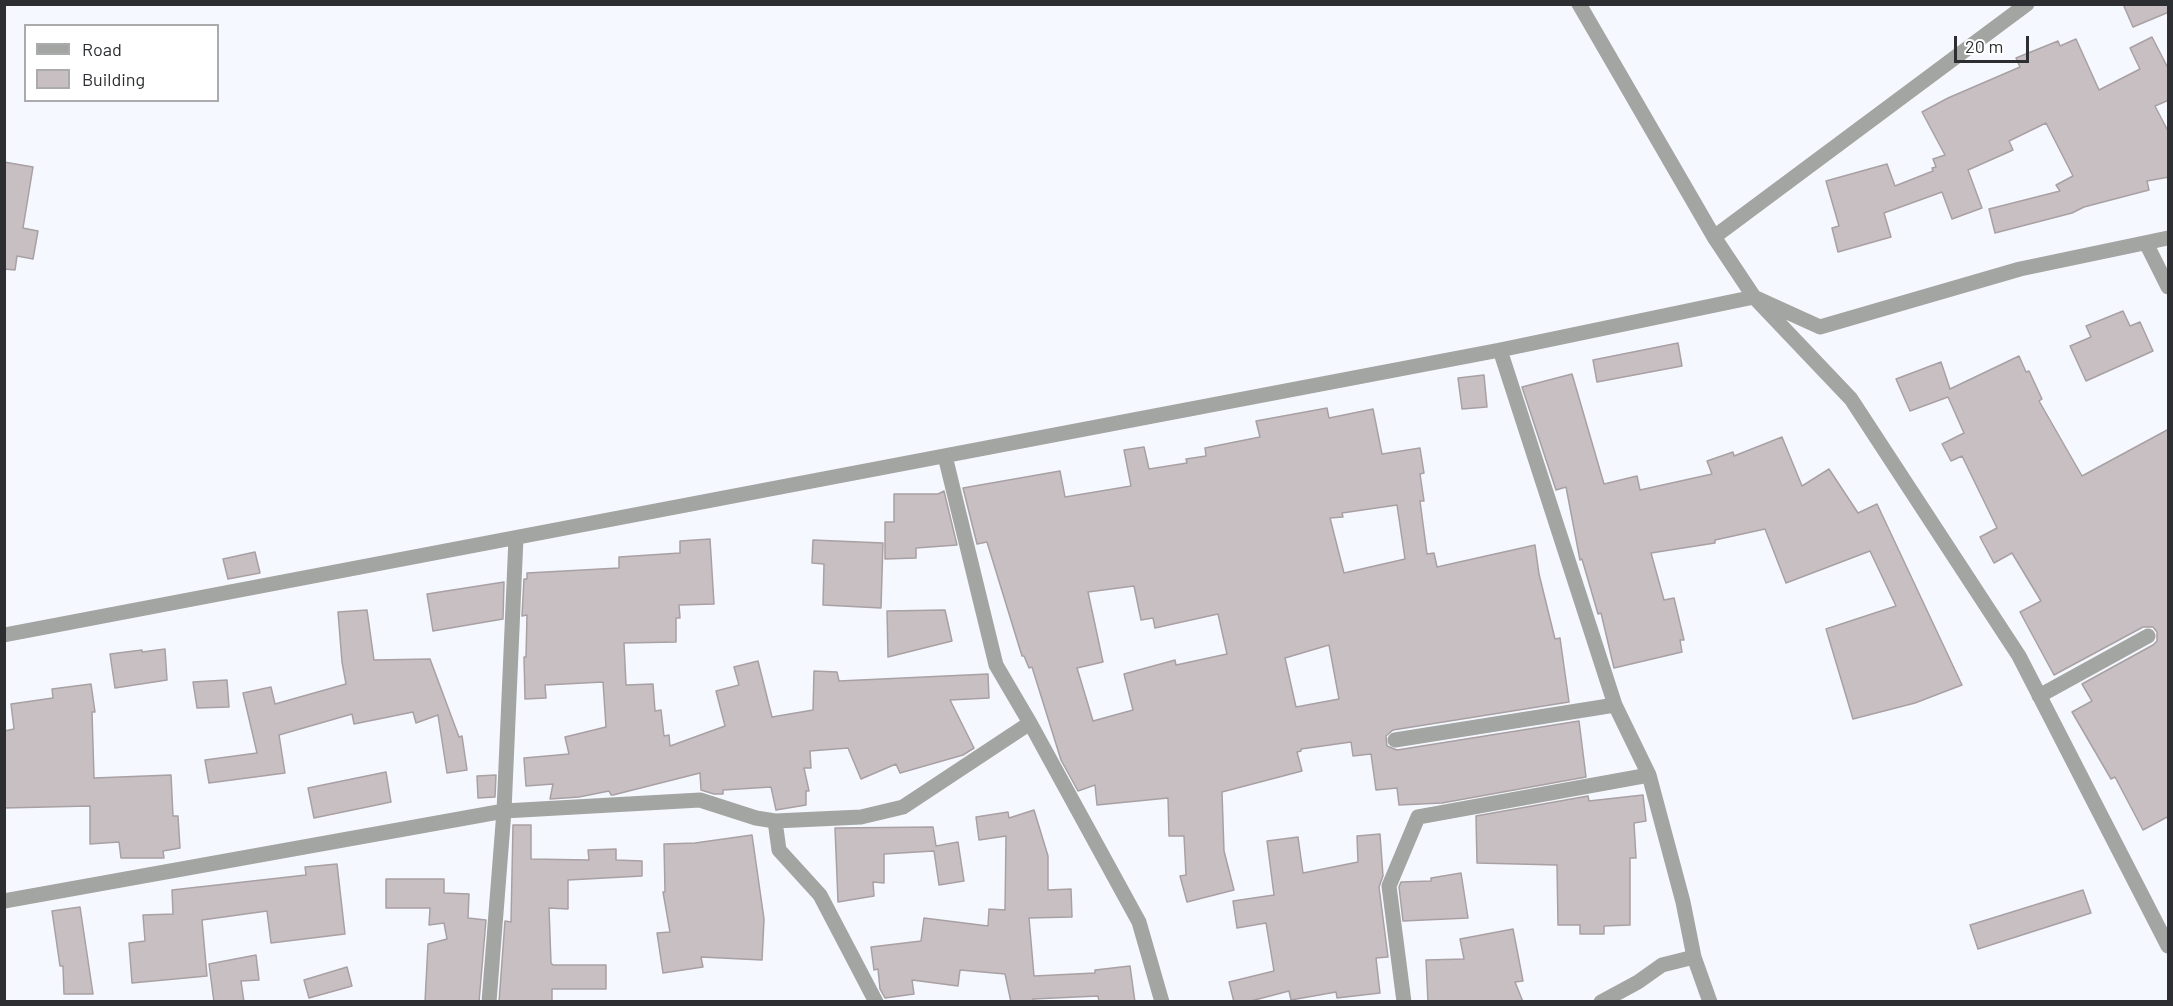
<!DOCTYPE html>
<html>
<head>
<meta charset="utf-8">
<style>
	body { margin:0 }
	#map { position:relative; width:2173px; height:1006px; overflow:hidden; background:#f5f9ff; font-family:Barlow,sans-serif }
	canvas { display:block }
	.frame { position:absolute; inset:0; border:6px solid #2c2e31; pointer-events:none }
	.legend { position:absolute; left:24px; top:24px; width:195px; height:78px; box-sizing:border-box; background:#fff; border:2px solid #ababad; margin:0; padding:8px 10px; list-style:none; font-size:18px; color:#2c2e31 }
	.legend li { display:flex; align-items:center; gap:12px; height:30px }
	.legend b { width:30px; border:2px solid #ababad }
	.scale { position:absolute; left:1954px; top:36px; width:75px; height:27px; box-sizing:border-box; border:3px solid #2c2e31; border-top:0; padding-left:8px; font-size:18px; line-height:21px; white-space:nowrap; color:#2c2e31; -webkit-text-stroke:4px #fff; paint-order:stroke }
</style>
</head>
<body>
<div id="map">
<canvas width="2173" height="1006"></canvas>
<div class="frame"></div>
<ul class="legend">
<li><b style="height:8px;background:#a3a5a2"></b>Road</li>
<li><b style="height:16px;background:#c7bfc2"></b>Building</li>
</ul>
<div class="scale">20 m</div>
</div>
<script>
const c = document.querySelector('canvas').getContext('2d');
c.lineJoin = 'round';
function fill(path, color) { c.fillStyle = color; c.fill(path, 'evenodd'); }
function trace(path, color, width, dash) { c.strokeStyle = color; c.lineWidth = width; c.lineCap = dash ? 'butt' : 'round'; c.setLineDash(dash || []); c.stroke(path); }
const building = new Path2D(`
	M 2123,4 L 2169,4 L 2169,12 L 2133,27 Z
	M 2152,37 L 2169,70 L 2169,100 L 2155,106 L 2169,133 L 2169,177 L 2147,181 L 2149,190 L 2084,207 L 2072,213 L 1995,233 L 1989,209 L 2060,191 L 2056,185 L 2073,176 L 2046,123 L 2009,141 L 2013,150 L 1968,170 L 1982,208 L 1952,219 L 1942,192 L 1884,213 L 1891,237 L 1838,252 L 1832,228 L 1839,226 L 1826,181 L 1887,164 L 1895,186 L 1933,171 L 1932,168 L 1936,167 L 1933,159 L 1945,155 L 1922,112 L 1948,98 L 2020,67 L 2016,58 L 2058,41 L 2060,46 L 2076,39 L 2099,90 L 2140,69 L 2130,48 Z
	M 4,162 L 33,167 L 23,228 L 38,231 L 33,259 L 17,256 L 15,270 L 4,269 Z
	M 2123,311 L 2130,326 L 2140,322 L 2153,351 L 2086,381 L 2070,346 L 2091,337 L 2086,326 Z
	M 1678,343 L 1682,366 L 1597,382 L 1593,360 Z
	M 2019,356 L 2026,372 L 2029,371 L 2042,399 L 2039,401 L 2082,476 L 2169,429 L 2169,816 L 2143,830 L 2115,777 L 2111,779 L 2072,712 L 2092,701 L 2082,684 L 2153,645 L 2157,641 L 2157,632 L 2153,627 L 2143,627 L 2054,675 L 2020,612 L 2041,601 L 2012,553 L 1994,563 L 1980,537 L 1997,528 L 1962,456 L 1951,461 L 1942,444 L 1964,433 L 1948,397 L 1910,411 L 1896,379 L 1941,362 L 1950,389 Z
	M 1572,374 L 1604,484 L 1637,476 L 1640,490 L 1712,474 L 1707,461 L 1733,452 L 1734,456 L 1782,437 L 1802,486 L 1829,469 L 1858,513 L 1877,504 L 1962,685 L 1915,703 L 1853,719 L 1826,629 L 1896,606 L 1870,551 L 1786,583 L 1765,529 L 1715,540 L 1715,543 L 1651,553 L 1664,600 L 1674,598 L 1684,640 L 1680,640 L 1682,652 L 1614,668 L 1601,613 L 1598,614 L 1582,559 L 1580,560 L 1566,487 L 1556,490 L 1522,387 Z
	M 1484,375 L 1487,407 L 1462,409 L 1458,378 Z
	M 1327,408 L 1329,418 L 1373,409 L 1382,454 L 1420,448 L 1424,473 L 1420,474 L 1424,501 L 1420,501 L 1427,554 L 1434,553 L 1437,567 L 1535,545 L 1539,574 L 1555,639 L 1560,638 L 1569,702 L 1393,730 L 1386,736 L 1387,746 L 1397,750 L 1579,721 L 1586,777 L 1442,803 L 1399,805 L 1397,788 L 1376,790 L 1371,754 L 1353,756 L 1351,742 L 1301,749 L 1301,751 L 1297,752 L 1302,771 L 1222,792 L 1224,851 L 1234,890 L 1187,902 L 1180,876 L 1186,875 L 1184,836 L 1169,836 L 1168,798 L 1097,805 L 1095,785 L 1078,791 L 1061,760 L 1032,667 L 1029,668 L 1024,656 L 1022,656 L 987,542 L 977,544 L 963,488 L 1060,471 L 1065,497 L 1131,486 L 1124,450 L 1144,447 L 1149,469 L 1187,463 L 1186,459 L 1206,456 L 1205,448 L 1260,437 L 1256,421 ZM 1397,505 L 1405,559 L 1344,573 L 1330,518 L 1343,517 L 1342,513 ZM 1134,586 L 1141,620 L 1153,618 L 1155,628 L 1218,614 L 1227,654 L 1176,665 L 1175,660 L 1124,674 L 1133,710 L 1093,721 L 1077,668 L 1103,662 L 1088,592 ZM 1329,645 L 1339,699 L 1296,707 L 1285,658 Z
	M 944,491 L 957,545 L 916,548 L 916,558 L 885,559 L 885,522 L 894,522 L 894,494 L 938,494 Z
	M 710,539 L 714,604 L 679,605 L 680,618 L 676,618 L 676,642 L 624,643 L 626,685 L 653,684 L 655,711 L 661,710 L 664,736 L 669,735 L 670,746 L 725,726 L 716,691 L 739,685 L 734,667 L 758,661 L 772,717 L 813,710 L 814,671 L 837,672 L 839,681 L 988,674 L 989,698 L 950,700 L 974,748 L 963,755 L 900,773 L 896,764 L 861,779 L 848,748 L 810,751 L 811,768 L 804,768 L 809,791 L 806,791 L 806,805 L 776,810 L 771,787 L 723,790 L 723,794 L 714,794 L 701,790 L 700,773 L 613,795 L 611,795 L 609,791 L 579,797 L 550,799 L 553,784 L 526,786 L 524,758 L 569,754 L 565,737 L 606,727 L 603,682 L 545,685 L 546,698 L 525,699 L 524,657 L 526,657 L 527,615 L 522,616 L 524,579 L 527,579 L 527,573 L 619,568 L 619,557 L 680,553 L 680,541 Z
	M 813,540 L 883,543 L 881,608 L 823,605 L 824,564 L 812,563 Z
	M 255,552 L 260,573 L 228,579 L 223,559 Z
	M 504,582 L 503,619 L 433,631 L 427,594 Z
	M 367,610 L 374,660 L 430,659 L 459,737 L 462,736 L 467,770 L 447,773 L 438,715 L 416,723 L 413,712 L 354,724 L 352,714 L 279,735 L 285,773 L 209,783 L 205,760 L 257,753 L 243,693 L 271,687 L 275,704 L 346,684 L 342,662 L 338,612 Z
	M 945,610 L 952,641 L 888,657 L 887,611 Z
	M 165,649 L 167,680 L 115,688 L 110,654 L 142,650 L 142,652 Z
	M 227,680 L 229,707 L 197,708 L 193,682 Z
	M 91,684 L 95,712 L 92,712 L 94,778 L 171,775 L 173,816 L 178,816 L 180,848 L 163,851 L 164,858 L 121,858 L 119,842 L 90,844 L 90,806 L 4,808 L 4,731 L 14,729 L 11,704 L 53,698 L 52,689 Z
	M 386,772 L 391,802 L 314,818 L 308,788 Z
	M 496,775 L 495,797 L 478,798 L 477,776 Z
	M 1643,795 L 1646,821 L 1634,823 L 1636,858 L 1630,858 L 1630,925 L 1604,926 L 1604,934 L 1580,934 L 1580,925 L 1558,925 L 1557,865 L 1477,863 L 1476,816 L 1588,796 L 1589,801 Z
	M 1034,810 L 1048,856 L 1048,890 L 1071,889 L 1072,917 L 1029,918 L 1034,976 L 1095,973 L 1095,970 L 1130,966 L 1135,1002 L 1099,1002 L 1098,996 L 1033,999 L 1034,1002 L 1011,1002 L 1005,974 L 960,970 L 958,986 L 912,980 L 914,994 L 885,998 L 880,989 L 878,969 L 874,970 L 871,947 L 921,941 L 924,918 L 988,926 L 989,909 L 1005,910 L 1006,836 L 979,840 L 976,817 L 1008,812 L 1009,818 Z
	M 513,825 L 531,825 L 531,859 L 589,860 L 588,850 L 616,849 L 616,860 L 642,861 L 642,876 L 568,880 L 568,909 L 549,908 L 551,963 L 553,965 L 606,965 L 606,989 L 552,989 L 552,1002 L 499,1002 L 505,921 L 511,922 Z
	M 933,827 L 936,846 L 958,842 L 964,881 L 939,885 L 934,851 L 884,854 L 884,883 L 873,882 L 874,896 L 838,902 L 835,828 Z
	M 1380,834 L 1383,876 L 1379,887 L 1388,957 L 1376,958 L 1380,993 L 1337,998 L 1336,992 L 1291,1000 L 1289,991 L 1247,1002 L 1234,1002 L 1229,982 L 1274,971 L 1266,923 L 1237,928 L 1233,901 L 1274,895 L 1267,841 L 1298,837 L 1303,873 L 1358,862 L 1357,836 Z
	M 752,835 L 764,919 L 762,960 L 701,957 L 703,967 L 663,973 L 657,933 L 670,932 L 663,892 L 665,892 L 664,844 L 695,843 Z
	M 337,864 L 345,934 L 271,943 L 267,911 L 202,920 L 207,976 L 132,983 L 129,943 L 145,941 L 143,915 L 173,914 L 172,890 L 306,875 L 305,867 Z
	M 1461,873 L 1468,918 L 1403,921 L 1399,887 L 1401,882 L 1431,881 L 1431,878 Z
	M 386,879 L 444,879 L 444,893 L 469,894 L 468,918 L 486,920 L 479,1002 L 425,1002 L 428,944 L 447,939 L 444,923 L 429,925 L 430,908 L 386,908 Z
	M 2083,890 L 2091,913 L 1978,949 L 1970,925 Z
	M 80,907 L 93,994 L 64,994 L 63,966 L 60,966 L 52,911 Z
	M 1513,929 L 1523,981 L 1515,982 L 1523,1002 L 1428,1002 L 1426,960 L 1464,959 L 1460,939 Z
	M 256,955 L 259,980 L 241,981 L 244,1002 L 214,1002 L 209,964 Z
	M 347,967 L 352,986 L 309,998 L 304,980 Z`);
fill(building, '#c7bfc2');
trace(building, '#a9a0a4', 1.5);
trace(new Path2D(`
	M 1579,4 L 1714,237 L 1754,297 L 1851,399 L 2019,656 L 2168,946
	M 1714,237 L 2027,4
	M 2146,243 L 2168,287
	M 1500,350 L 1615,705 L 1649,775 L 1683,902 L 1694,957 L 1710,1002
	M 945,456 L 996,665 L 1030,723 L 1139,922 L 1162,1002
	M 4,635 L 1500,350 L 1754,297 L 1820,327 L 2020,269 L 2168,238
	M 2039,696 L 2148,636
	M 1395,740 L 1615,705
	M 775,821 L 779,850 L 820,895 L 876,1002
	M 4,901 L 504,811 L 700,800 L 756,818 L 775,821 L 861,817 L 903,807 L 1030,723
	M 489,1002 L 504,811 L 516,538
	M 1404,1002 L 1389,886 L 1418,817 L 1649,775
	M 1601,1002 L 1638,982 L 1662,965 L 1694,957`), '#a3a5a2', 15);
</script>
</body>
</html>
